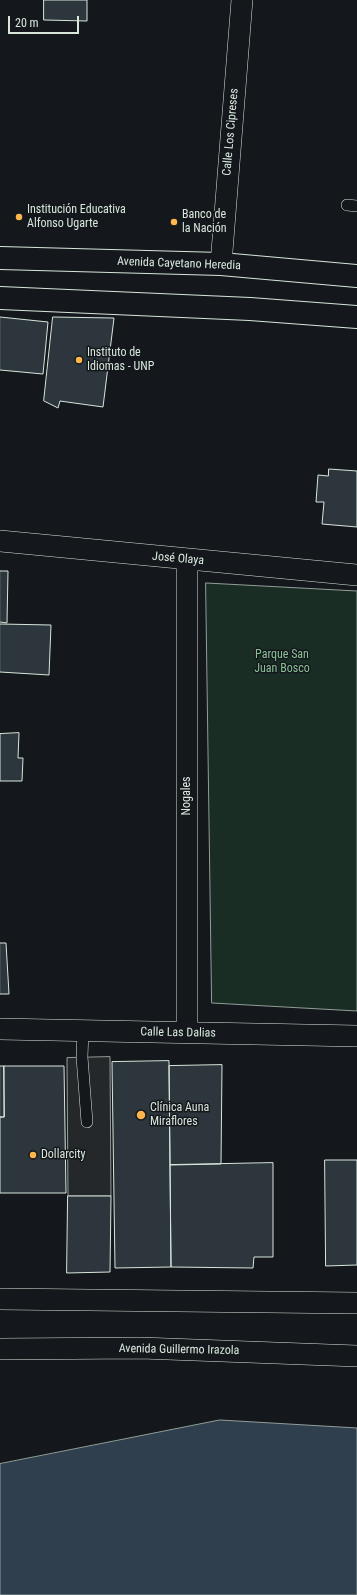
<!DOCTYPE html>
<html>
<head>
<meta charset="utf-8">
<style>
	body { margin:0 }
	#map { position:relative; width:357px; height:1595px; overflow:hidden; background:#14181c; font-family:"Roboto Condensed",sans-serif }
	canvas { display:block }
	.scale { position:absolute; left:8px; top:16px; width:71px; height:18px; box-sizing:border-box; border:2px solid #d8e6dc; border-top:0; padding-left:5px; font-size:12px; line-height:14px; white-space:nowrap; color:#d8e6dc; -webkit-text-stroke:3px #14181c; paint-order:stroke }
</style>
</head>
<body>
<div id="map">
<canvas width="357" height="1595"></canvas>
<div class="scale">20 m</div>
</div>
<script>
const c = document.querySelector('canvas').getContext('2d');
c.lineJoin = 'round';
function fill(path, color) { c.fillStyle = color; c.fill(path, 'evenodd'); }
function trace(path, color, width, dash) { c.strokeStyle = color; c.lineWidth = width; c.lineCap = dash ? 'butt' : 'round'; c.setLineDash(dash || []); c.stroke(path); }
function write(font, color, halo, rows, align = 'center') {
  c.font = font + ' "Roboto Condensed",sans-serif'; c.lineWidth = 3; c.setLineDash([]); c.textBaseline = 'middle'; c.strokeStyle = halo; c.fillStyle = color; for (const [text, x, y, turn = 0] of rows) {
    c.save(); c.translate(x, y); c.rotate((+turn || 0) * Math.PI / 180); c.textAlign = isNaN(turn) ? turn : align; if (halo) c.strokeText(text, 0, 0); c.fillText(text, 0, 0); c.restore();
  }
}
const green = new Path2D(`
	M 206,583 L 357,591 L 357,1011 L 212,1003 Z`);
fill(green, '#1a2d24');
trace(green, '#939e99', 1);
const parking = new Path2D(`
	M 110,1057 L 111,1196 L 68,1196 L 67,1058 Z`);
fill(parking, '#24282b');
trace(parking, '#939e99', 1);
const water = new Path2D(`
	M 220,1420 L 357,1428 L 357,1595 L 0,1595 L 0,1464 Z`);
fill(water, '#2f3f4d');
trace(water, '#939e99', 1);
const building = new Path2D(`
	M 44,0 L 87,0 L 87,21 L 44,20 Z
	M 0,317 L 48,322 L 43,374 L 0,370 Z
	M 53,317 L 114,318 L 103,407 L 60,401 L 58,408 L 44,401 Z
	M 329,469 L 357,471 L 357,527 L 322,524 L 324,502 L 316,502 L 318,475 L 328,476 Z
	M 0,571 L 8,571 L 7,623 L 0,622 Z
	M 0,624 L 51,625 L 49,675 L 0,672 Z
	M 19,733 L 18,758 L 23,758 L 22,781 L 0,781 L 0,734 Z
	M 0,943 L 6,943 L 9,994 L 0,994 Z
	M 169,1061 L 171,1267 L 115,1268 L 112,1062 Z
	M 222,1065 L 221,1164 L 170,1165 L 169,1066 Z
	M 0,1066 L 4,1066 L 4,1117 L 0,1117 Z
	M 4,1066 L 64,1066 L 66,1193 L 0,1193 L 0,1117 L 4,1117 Z
	M 325,1160 L 357,1160 L 357,1265 L 326,1266 Z
	M 273,1163 L 273,1257 L 254,1257 L 253,1268 L 171,1267 L 170,1165 Z
	M 68,1196 L 111,1196 L 110,1272 L 67,1273 Z`);
fill(building, '#2c363c');
trace(building, '#d8e6dc', 1);
const lane = new Path2D(`
	M 347,205 L 357,206
	M 83,1031 L 82,1057 L 87,1122`);
const street = new Path2D(`
	M 221,264 L 242,0
	M 0,541 L 357,575
	M 0,1029 L 357,1036
	M 187,1033 L 187,560
	M 0,1299 L 357,1303
	M 0,1349 L 141,1348 L 357,1356`);
const secondary = new Path2D(`
	M 0,258 L 221,264 L 357,276
	M 0,298 L 250,309 L 357,317`);
trace(lane, '#d8e6dc', 12);
trace(street, '#d8e6dc', 22);
trace(secondary, '#d8e6dc', 24);
trace(lane, '#14181c', 11);
trace(street, '#14181c', 21);
trace(secondary, '#14181c', 22);
for (const [x, y, r, color] of [
	[19,217,4,"#ffb74d"],
	[174,222,4,"#ffb74d"],
	[79,360,4,"#ffb74d"],
	[141,1115,5,"#ffb74d"],
	[33,1155,4,"#ffb74d"]
]) { const dot = new Path2D(); dot.arc(x, y, r, 0, 2 * Math.PI); c.fillStyle = color; c.fill(dot); trace(dot, '#14181c', 1.5); }
write('12px', '#d8e6dc', '#14181c', [
	["Calle Los Cipreses",231,132,-85],
	["Avenida Cayetano Heredia",179,264,2],
	["José Olaya",178,559,5],
	["Nogales",187,796,-90],
	["Calle Las Dalias",178,1033,1],
	["Avenida Guillermo Irazola",179,1350,1]
]);
write('12px', '#d8e6dc', '#14181c', [
	["Institución Educativa",27,210],
	["Alfonso Ugarte",27,224],
	["Banco de",182,215],
	["la Nación",182,229],
	["Instituto de",87,353],
	["Idiomas - UNP",87,367],
	["Clínica Auna",150,1108],
	["Miraflores",150,1122],
	["Dollarcity",41,1155]
], 'left');
write('12px', '#8ac095', '#14181c', [
	["Parque San",282,655],
	["Juan Bosco",282,669]
]);
</script>
</body>
</html>
